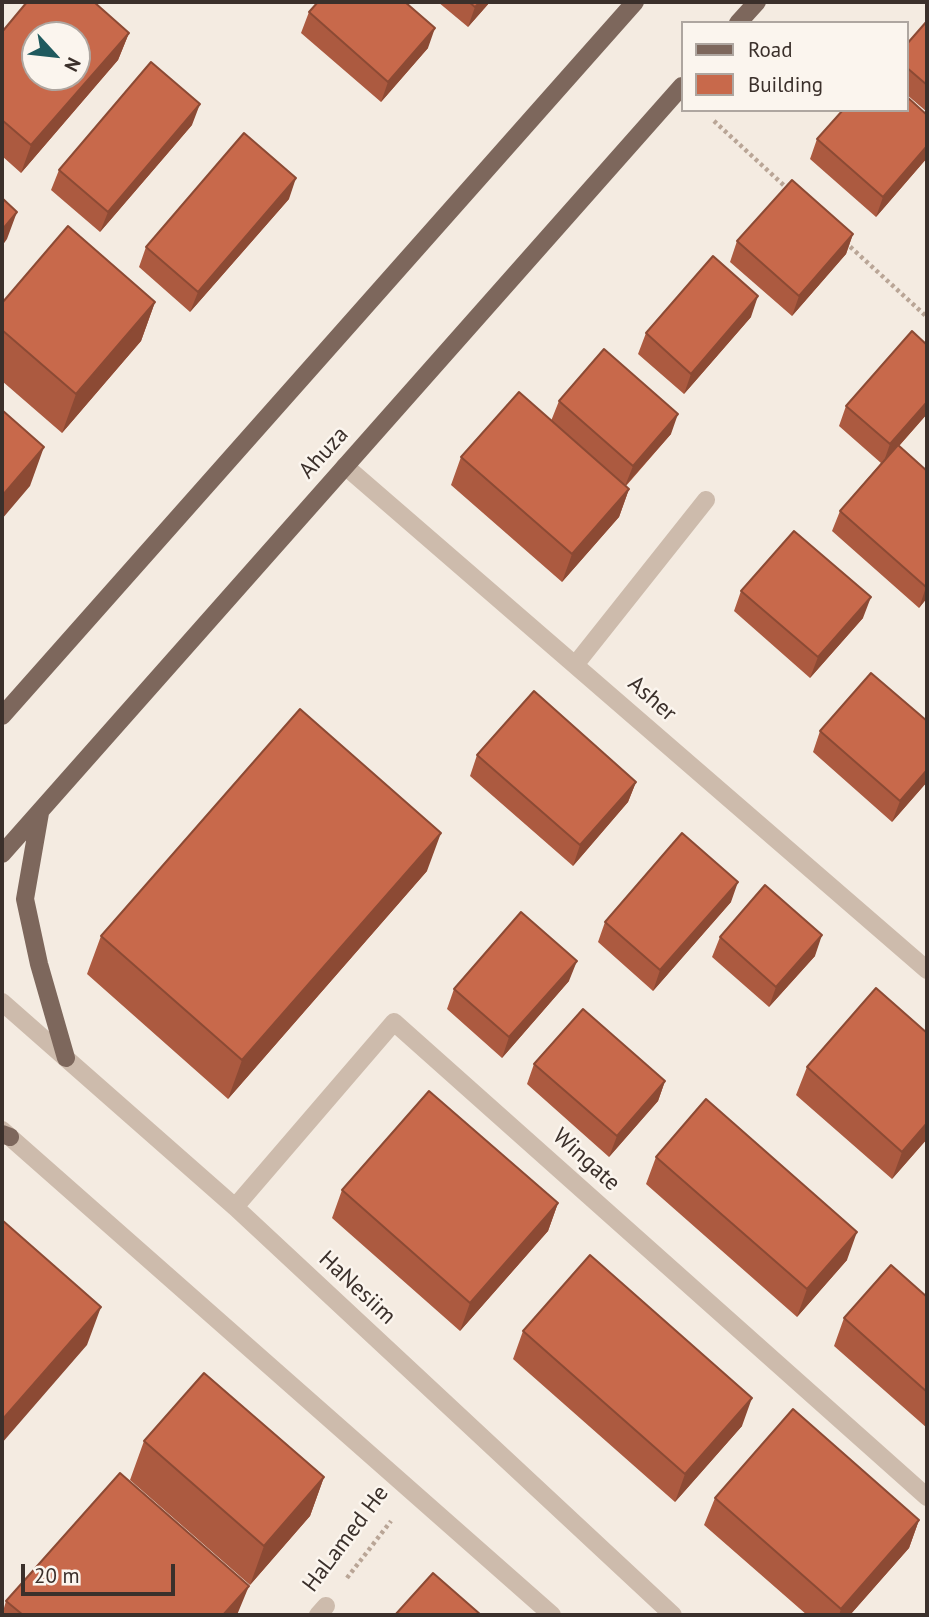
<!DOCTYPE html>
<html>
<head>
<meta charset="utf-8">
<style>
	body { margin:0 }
	#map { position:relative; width:929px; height:1617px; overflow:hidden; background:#f4ebe1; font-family:"PT Sans",sans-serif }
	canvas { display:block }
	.frame { position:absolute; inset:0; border:4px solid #3b302b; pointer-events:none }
	.legend { position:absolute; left:681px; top:21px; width:228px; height:91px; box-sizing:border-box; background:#fbf5ee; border:2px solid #aea6a0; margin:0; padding:9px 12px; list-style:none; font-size:21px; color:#3b302b }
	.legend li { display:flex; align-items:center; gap:14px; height:35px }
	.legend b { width:35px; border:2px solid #aea6a0 }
	.north { position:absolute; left:21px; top:21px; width:70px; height:70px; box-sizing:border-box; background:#fbf5ee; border:2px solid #aea6a0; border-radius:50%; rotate:117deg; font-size:19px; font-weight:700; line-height:28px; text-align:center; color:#3b302b }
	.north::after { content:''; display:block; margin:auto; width:24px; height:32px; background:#1f5a5e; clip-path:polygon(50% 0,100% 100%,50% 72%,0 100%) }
	.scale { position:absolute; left:21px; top:1564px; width:154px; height:32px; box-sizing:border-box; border:4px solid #3b302b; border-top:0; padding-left:9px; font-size:21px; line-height:24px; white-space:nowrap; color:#3b302b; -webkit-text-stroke:5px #fbf5ee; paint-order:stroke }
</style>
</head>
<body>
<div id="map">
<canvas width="929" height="1617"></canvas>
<div class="frame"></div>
<ul class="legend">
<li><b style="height:9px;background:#7d675c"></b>Road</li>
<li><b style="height:19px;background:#c8694b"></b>Building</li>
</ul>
<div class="north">N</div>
<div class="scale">20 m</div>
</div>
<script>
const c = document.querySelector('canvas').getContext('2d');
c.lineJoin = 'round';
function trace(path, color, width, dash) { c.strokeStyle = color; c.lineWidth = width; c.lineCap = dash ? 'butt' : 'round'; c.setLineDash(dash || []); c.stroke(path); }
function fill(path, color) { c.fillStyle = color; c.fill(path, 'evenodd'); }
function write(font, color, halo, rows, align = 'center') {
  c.font = font + ' "PT Sans",sans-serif'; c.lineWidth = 5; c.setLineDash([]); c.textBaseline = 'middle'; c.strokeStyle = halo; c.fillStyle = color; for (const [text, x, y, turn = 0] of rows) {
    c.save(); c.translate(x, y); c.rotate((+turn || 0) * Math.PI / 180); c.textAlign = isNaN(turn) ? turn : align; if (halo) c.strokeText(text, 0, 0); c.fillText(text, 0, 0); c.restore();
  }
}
trace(new Path2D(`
	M 714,121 L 790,191
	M 845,242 L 927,317
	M 347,1578 L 391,1521`), '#b9a596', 4.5, [3.5, 3.5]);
trace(new Path2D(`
	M 345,466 L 927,970
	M 575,665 L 706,500
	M 2,1002 L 235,1207 L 673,1615
	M 2,1130 L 552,1615
	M 235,1207 L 394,1022 L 927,1497
	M 318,1615 L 326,1606`), '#cdbbac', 18);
trace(new Path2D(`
	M 738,23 L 757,2
	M 2,716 L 635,2
	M 40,813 L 25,899 L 39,964 L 66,1058
	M 2,854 L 682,86
	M 2,1134 L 10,1137`), '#7d675c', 18);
fill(new Path2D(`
	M 438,2 L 490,2 L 468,27 Z
	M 309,12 L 428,48 L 381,102 L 301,33 Z
	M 927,21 L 927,112 L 906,94 L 906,45 Z
	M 2,32 L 129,33 L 118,60 L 21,173 L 2,156 Z
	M 927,115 L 927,158 L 876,217 L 810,159 L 817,139 Z
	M 192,125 L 100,232 L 51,190 L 59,170 Z
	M 289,199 L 190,312 L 139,267 L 146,247 Z
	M 853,234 L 846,254 L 792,316 L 730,262 L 737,241 Z
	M 155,302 L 141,341 L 62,433 L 2,381 L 2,303 Z
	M 751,317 L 684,394 L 638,354 L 646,333 Z
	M 927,345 L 927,414 L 899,446 L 927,471 L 927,598 L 919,608 L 832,531 L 840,511 L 881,463 L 839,426 L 846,406 Z
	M 559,401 L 671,434 L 626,486 L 629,489 L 619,517 L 562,582 L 451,485 L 461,457 L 551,421 Z
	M 741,591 L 863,618 L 810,678 L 734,611 Z
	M 927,721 L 927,782 L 892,822 L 813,752 L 820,731 Z
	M 477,755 L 636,782 L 628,802 L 573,866 L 470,776 Z
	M 427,871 L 228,1099 L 87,974 L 101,936 Z
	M 731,902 L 653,991 L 598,942 L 605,922 Z
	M 720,937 L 815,956 L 769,1007 L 712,957 Z
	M 569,981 L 502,1058 L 447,1009 L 454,989 Z
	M 927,1033 L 927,1139 L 892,1179 L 796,1095 L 807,1067 Z
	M 534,1064 L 665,1081 L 658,1101 L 609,1157 L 527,1084 Z
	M 656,1157 L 847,1260 L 797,1317 L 646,1184 Z
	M 342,1190 L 558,1203 L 548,1231 L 460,1331 L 332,1218 Z
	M 927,1297 L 927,1428 L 834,1346 L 844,1318 Z
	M 523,1331 L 742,1426 L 675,1502 L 513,1359 Z
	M 144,1441 L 324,1477 L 310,1516 L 250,1585 L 130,1480 Z
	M 715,1498 L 919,1520 L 909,1548 L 850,1615 L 807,1615 L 704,1525 Z
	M 6,1601 L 238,1614 L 237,1615 L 2,1615 Z`), '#ac5a40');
fill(new Path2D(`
	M 480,2 L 490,2 L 468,27 L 475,7 Z
	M 435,28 L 428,48 L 381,102 L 388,82 Z
	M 129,33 L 118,60 L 21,173 L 31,145 Z
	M 200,104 L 192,125 L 100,232 L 108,212 Z
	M 927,146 L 927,158 L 876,217 L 883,197 Z
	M 296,178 L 289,199 L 190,312 L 198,292 Z
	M 17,212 L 7,239 L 2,246 L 2,230 Z
	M 853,234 L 846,254 L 792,316 L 799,296 Z
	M 758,296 L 751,317 L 684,394 L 691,374 Z
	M 155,302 L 141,341 L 62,433 L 76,394 Z
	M 927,402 L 927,414 L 883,464 L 890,444 Z
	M 678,414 L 671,434 L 625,486 L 633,466 Z
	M 44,447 L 30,486 L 2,519 L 2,496 Z
	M 629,489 L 619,517 L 562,582 L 572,554 Z
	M 927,586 L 927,598 L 919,608 L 926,587 Z
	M 871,597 L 863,618 L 810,678 L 818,657 Z
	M 927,770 L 927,782 L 892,822 L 900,801 Z
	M 636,782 L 628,802 L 573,866 L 580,845 Z
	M 441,833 L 427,871 L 228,1099 L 242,1060 Z
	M 738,882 L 731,902 L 653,991 L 660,970 Z
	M 822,935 L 815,956 L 769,1007 L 776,987 Z
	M 577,961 L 569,981 L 502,1058 L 509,1037 Z
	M 665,1081 L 658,1101 L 609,1157 L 617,1136 Z
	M 927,1123 L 927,1139 L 892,1179 L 902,1152 Z
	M 558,1203 L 548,1231 L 460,1331 L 470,1303 Z
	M 857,1232 L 847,1260 L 797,1317 L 807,1289 Z
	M 101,1307 L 87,1345 L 2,1443 L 2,1420 Z
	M 752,1398 L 742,1426 L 675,1502 L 685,1474 Z
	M 324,1477 L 310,1516 L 250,1585 L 264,1546 Z
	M 919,1520 L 909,1548 L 850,1615 L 839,1615 L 841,1609 Z
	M 249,1586 L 237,1615 L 223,1615 Z`), '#8c4a34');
const building = new Path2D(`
	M 27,2 L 94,2 L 129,33 L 31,145 L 2,120 L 2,32 ZM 35,35 L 77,35 L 77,77 L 35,77 Z
	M 318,2 L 405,2 L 435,28 L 388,82 L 309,12 Z
	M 469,2 L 480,2 L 475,7 Z
	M 927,21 L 927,85 L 906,67 L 906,45 Z
	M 151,62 L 200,104 L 108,212 L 59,170 Z
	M 906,96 L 927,115 L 927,146 L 883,197 L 817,139 L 843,110 L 906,110 Z
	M 244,133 L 296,178 L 198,292 L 146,247 Z
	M 792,180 L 853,234 L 799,296 L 737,241 Z
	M 2,198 L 17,212 L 2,230 Z
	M 68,226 L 155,302 L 76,394 L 2,330 L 2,303 Z
	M 713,256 L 758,296 L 691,374 L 646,333 Z
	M 912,331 L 927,345 L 927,402 L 890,444 L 846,406 Z
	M 604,349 L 678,414 L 633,466 L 559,401 Z
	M 519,392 L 629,489 L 572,554 L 461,457 Z
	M 2,410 L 44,447 L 2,496 Z
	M 898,445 L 927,471 L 926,587 L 840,511 Z
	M 794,531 L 871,597 L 818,657 L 741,591 Z
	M 871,673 L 927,721 L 927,770 L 900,801 L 820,731 Z
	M 534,691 L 636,782 L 580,845 L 477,755 Z
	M 300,709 L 441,833 L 242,1060 L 101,936 Z
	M 682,833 L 738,882 L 660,970 L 605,922 Z
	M 765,885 L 822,935 L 776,987 L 720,937 Z
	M 521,912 L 577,961 L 509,1037 L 454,989 Z
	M 876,988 L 927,1033 L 927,1123 L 902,1152 L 807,1067 Z
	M 583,1009 L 665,1081 L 617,1136 L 534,1064 Z
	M 429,1091 L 558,1203 L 470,1303 L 342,1190 Z
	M 706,1099 L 857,1232 L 807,1289 L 656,1157 Z
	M 2,1220 L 101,1307 L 2,1420 Z
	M 590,1255 L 752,1398 L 685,1474 L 523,1331 Z
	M 891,1265 L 927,1297 L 927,1392 L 844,1318 Z
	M 204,1373 L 324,1477 L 264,1546 L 144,1441 Z
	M 793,1409 L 919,1520 L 841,1609 L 715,1498 Z
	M 120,1473 L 249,1586 L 223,1615 L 23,1615 L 6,1601 Z
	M 433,1573 L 481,1615 L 395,1615 Z`);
fill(building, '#c8694b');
trace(building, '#8c4a34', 2);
write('23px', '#3b302b', '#fbf5ee', [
	["Ahuza",324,453,-48],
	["Asher",652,699,41],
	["Wingate",586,1160,42],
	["HaNesiim",357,1288,43],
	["HaLamed He",346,1539,-53]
]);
</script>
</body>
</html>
